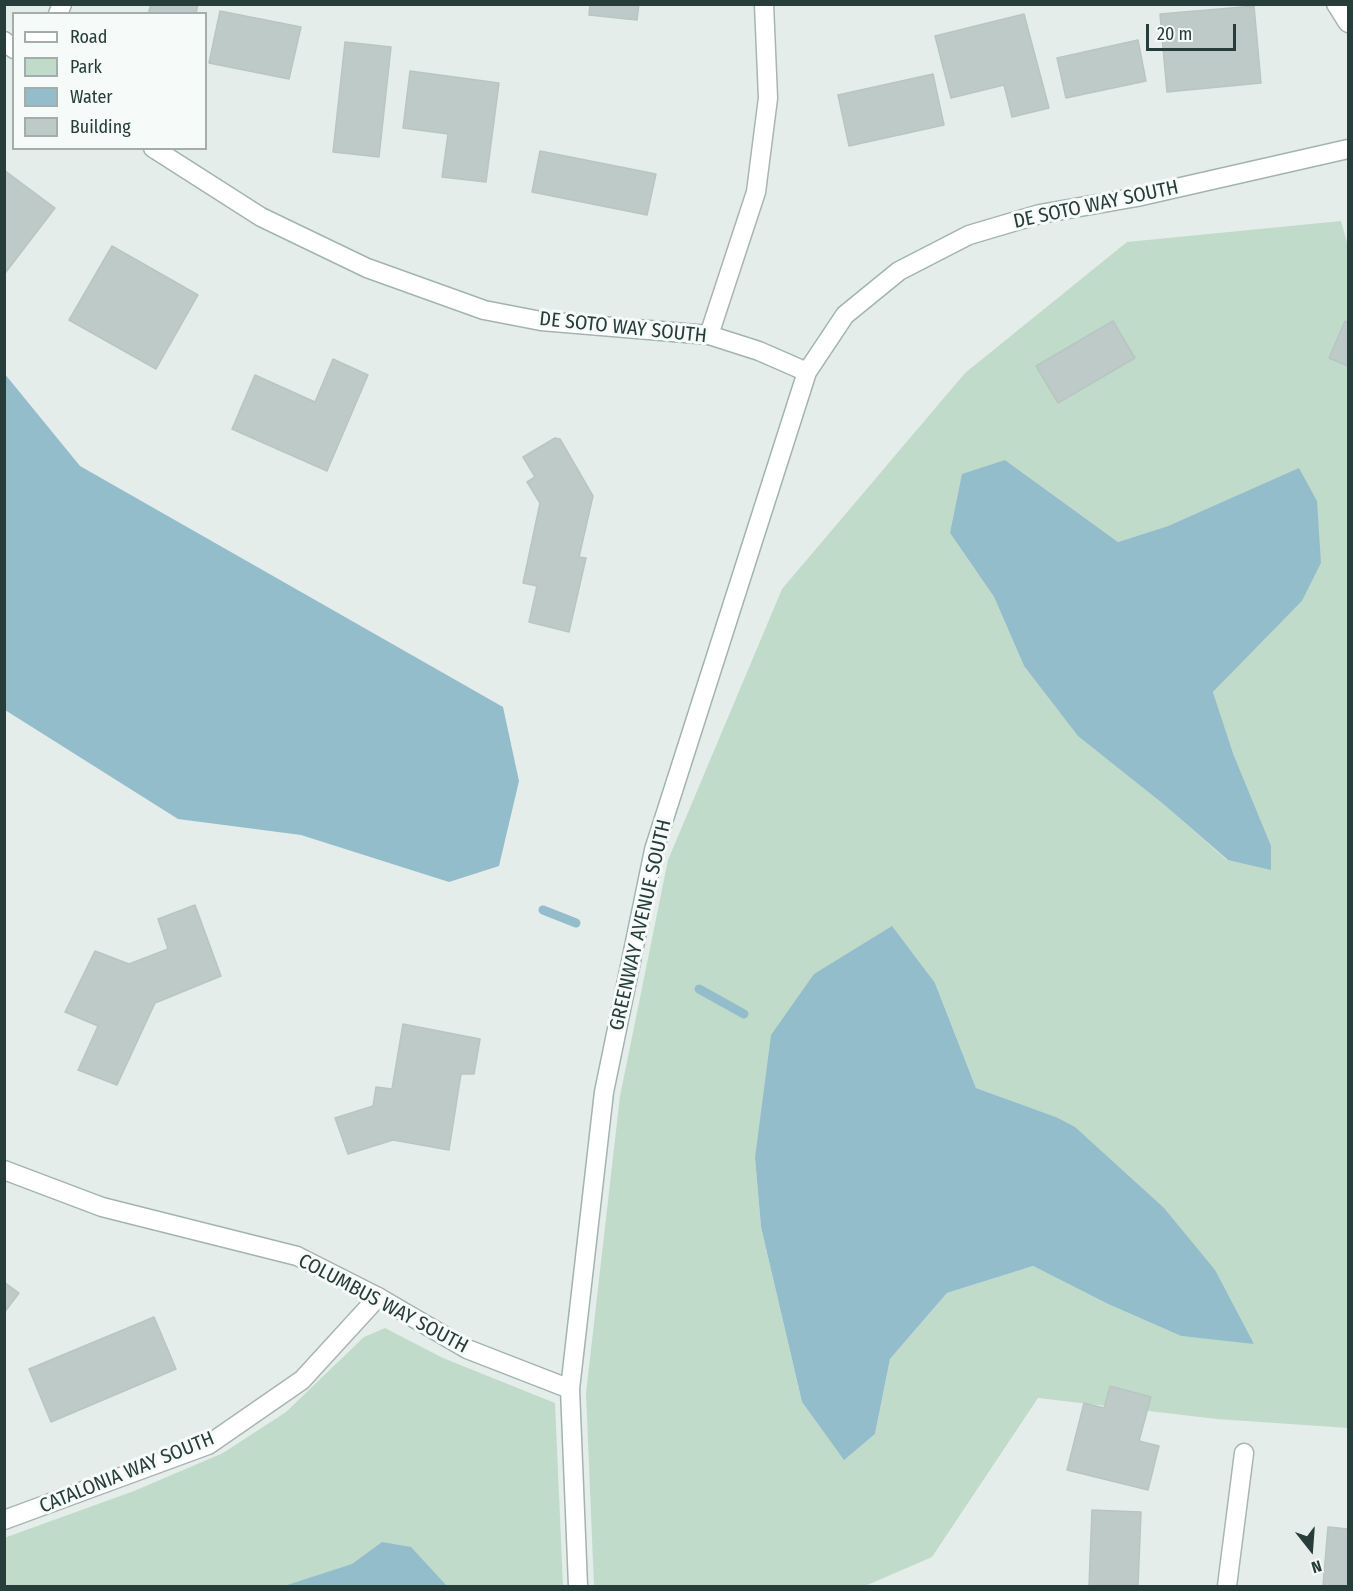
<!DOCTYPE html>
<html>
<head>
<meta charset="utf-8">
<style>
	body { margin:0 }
	#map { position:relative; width:1353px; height:1591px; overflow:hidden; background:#e5edea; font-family:"Fira Sans Condensed",sans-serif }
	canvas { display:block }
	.frame { position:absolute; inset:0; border:6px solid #263d39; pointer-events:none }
	.legend { position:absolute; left:12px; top:12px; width:195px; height:138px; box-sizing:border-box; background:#f6faf8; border:2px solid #a3aeac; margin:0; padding:8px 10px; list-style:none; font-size:18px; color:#263d39 }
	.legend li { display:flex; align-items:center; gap:12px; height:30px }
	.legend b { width:30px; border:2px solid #a3aeac }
	.north { position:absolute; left:1281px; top:1519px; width:60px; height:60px; -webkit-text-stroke:4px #f6faf8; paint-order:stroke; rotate:163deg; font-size:16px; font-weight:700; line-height:24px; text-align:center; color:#263d39 }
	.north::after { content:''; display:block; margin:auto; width:21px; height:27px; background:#263d39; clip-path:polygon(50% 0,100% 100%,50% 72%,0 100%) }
	.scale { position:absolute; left:1146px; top:24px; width:90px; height:27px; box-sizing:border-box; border:3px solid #263d39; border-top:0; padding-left:8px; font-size:18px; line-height:21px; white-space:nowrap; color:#263d39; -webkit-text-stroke:4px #f6faf8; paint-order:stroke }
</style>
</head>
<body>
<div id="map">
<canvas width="1353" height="1591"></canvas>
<div class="frame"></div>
<ul class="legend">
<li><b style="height:8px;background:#fff"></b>Road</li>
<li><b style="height:16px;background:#c1dbcb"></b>Park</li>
<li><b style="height:16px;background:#94bdcc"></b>Water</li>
<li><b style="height:16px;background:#becac7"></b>Building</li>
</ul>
<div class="north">N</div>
<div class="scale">20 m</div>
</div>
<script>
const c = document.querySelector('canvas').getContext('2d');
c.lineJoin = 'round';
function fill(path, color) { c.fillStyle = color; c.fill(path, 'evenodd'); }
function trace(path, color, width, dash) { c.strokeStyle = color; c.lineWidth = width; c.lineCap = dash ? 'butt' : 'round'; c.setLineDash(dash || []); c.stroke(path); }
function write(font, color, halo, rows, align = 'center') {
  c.font = font + ' "Fira Sans Condensed",sans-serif'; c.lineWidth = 6; c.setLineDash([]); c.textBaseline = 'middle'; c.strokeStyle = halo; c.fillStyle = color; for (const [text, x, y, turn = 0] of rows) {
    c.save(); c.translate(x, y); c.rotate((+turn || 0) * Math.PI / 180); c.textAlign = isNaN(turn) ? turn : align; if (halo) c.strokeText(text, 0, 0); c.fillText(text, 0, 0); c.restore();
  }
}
fill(new Path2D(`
	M 1341,221 L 1348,246 L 1348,1428 L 1217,1419 L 1038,1398 L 932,1557 L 865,1586 L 594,1586 L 586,1393 L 620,1096 L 668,860 L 782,589 L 965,373 L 1127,242 ZM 1005,460 L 1118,542 L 1168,526 L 1299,469 L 1321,563 L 1302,601 L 1213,692 L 1234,756 L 1227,860 L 1162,803 L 1078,735 L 1024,666 L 994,597 L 950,533 ZM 935,983 L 976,1088 L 1056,1117 L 1254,1343 L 1181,1336 L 1108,1304 L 1033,1266 L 947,1293 L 890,1359 L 875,1434 L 844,1459 L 802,1402 L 761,1227 L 755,1158 Z
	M 385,1328 L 443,1358 L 555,1403 L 563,1586 L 5,1586 L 4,1538 L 134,1491 L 223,1453 L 286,1412 L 364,1337 Z`), '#c1dbcb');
fill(new Path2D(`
	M 4,373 L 80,466 L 503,707 L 519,781 L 499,866 L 449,882 L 301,835 L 178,819 L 5,710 Z
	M 1005,460 L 1118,542 L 1168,526 L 1299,468 L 1317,501 L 1321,563 L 1302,601 L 1213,692 L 1234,756 L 1271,846 L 1271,870 L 1228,860 L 1162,803 L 1078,736 L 1024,666 L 994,597 L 950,533 L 962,474 Z
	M 892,926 L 935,983 L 976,1088 L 1056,1117 L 1075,1127 L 1164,1208 L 1215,1270 L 1254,1344 L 1181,1336 L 1108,1304 L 1033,1266 L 947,1293 L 890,1359 L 875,1434 L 844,1460 L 802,1402 L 761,1227 L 755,1158 L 771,1035 L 814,974 Z
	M 382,1542 L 411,1547 L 447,1586 L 284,1586 L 352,1564 Z`), '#94bdcc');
trace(new Path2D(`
	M 543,910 L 576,923
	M 699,989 L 744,1014`), '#94bdcc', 9);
const building = new Path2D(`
	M 151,4 L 198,4 L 196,14 L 148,14 Z
	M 590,4 L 639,4 L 637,20 L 589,15 Z
	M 1254,6 L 1261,83 L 1167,92 L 1160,14 Z
	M 220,11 L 301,27 L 289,79 L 209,63 Z
	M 1024,14 L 1049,108 L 1012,117 L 1004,85 L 951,98 L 935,36 Z
	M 1138,40 L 1146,81 L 1066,98 L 1057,58 Z
	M 345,42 L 391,47 L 379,157 L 333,152 Z
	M 410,71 L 499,83 L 486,182 L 442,177 L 448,134 L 403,128 Z
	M 933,74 L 944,125 L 849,146 L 838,95 Z
	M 540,151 L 656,174 L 647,215 L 532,192 Z
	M 4,170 L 55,208 L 6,272 L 4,271 Z
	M 112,246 L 198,295 L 156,369 L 69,320 Z
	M 1113,321 L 1135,358 L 1058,403 L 1036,366 Z
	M 1345,321 L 1348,323 L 1348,366 L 1329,358 Z
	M 333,359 L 368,375 L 327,471 L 232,429 L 255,375 L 315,402 Z
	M 555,438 L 560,439 L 593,496 L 579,557 L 586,558 L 569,632 L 529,622 L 537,586 L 523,583 L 540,503 L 527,482 L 535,477 L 523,457 Z
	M 195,905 L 221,976 L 155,1003 L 117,1085 L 78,1070 L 98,1026 L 65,1012 L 95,951 L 129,964 L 168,949 L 158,919 Z
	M 403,1024 L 480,1039 L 474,1074 L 461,1074 L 449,1150 L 393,1140 L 348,1154 L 335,1118 L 373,1106 L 376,1087 L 392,1089 Z
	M 4,1282 L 19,1293 L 4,1313 Z
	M 154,1317 L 176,1369 L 51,1422 L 29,1369 Z
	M 1110,1386 L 1151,1397 L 1139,1441 L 1159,1446 L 1148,1490 L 1067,1470 L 1084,1403 L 1104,1408 Z
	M 1092,1510 L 1141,1512 L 1138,1586 L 1089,1586 Z
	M 1328,1527 L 1348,1529 L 1348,1586 L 1323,1586 Z`);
fill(building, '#becac7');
trace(building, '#b8c6c2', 1.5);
const street = new Path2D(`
	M 1336,4 L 1348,23
	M 58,14 L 62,4
	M 709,335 L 756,192 L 768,98 L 764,4
	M 4,1520 L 208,1445 L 302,1380 L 378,1297
	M 1227,1586 L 1244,1453`);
const secondary = new Path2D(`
	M 4,41 L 14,49
	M 153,148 L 261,217 L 367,268 L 484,310 L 541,321 L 709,335 L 759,351 L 807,372 L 845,315 L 899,271 L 969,235 L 1040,214 L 1137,197 L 1348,149
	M 4,1170 L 102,1207 L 297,1256 L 378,1297 L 467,1349 L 570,1389
	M 578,1586 L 570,1389 L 604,1092 L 654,850 L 807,372`);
trace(street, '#a8b5b1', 21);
trace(secondary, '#a2b4b0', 21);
trace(street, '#fff', 18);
trace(secondary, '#fff', 18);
write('20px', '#263d39', '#f6faf8', [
	["DE SOTO WAY SOUTH",1096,205,-12],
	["DE SOTO WAY SOUTH",623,328,6],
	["GREENWAY AVENUE SOUTH",641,925,-77],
	["COLUMBUS WAY SOUTH",383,1304,28],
	["CATALONIA WAY SOUTH",127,1473,-22]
]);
</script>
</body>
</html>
